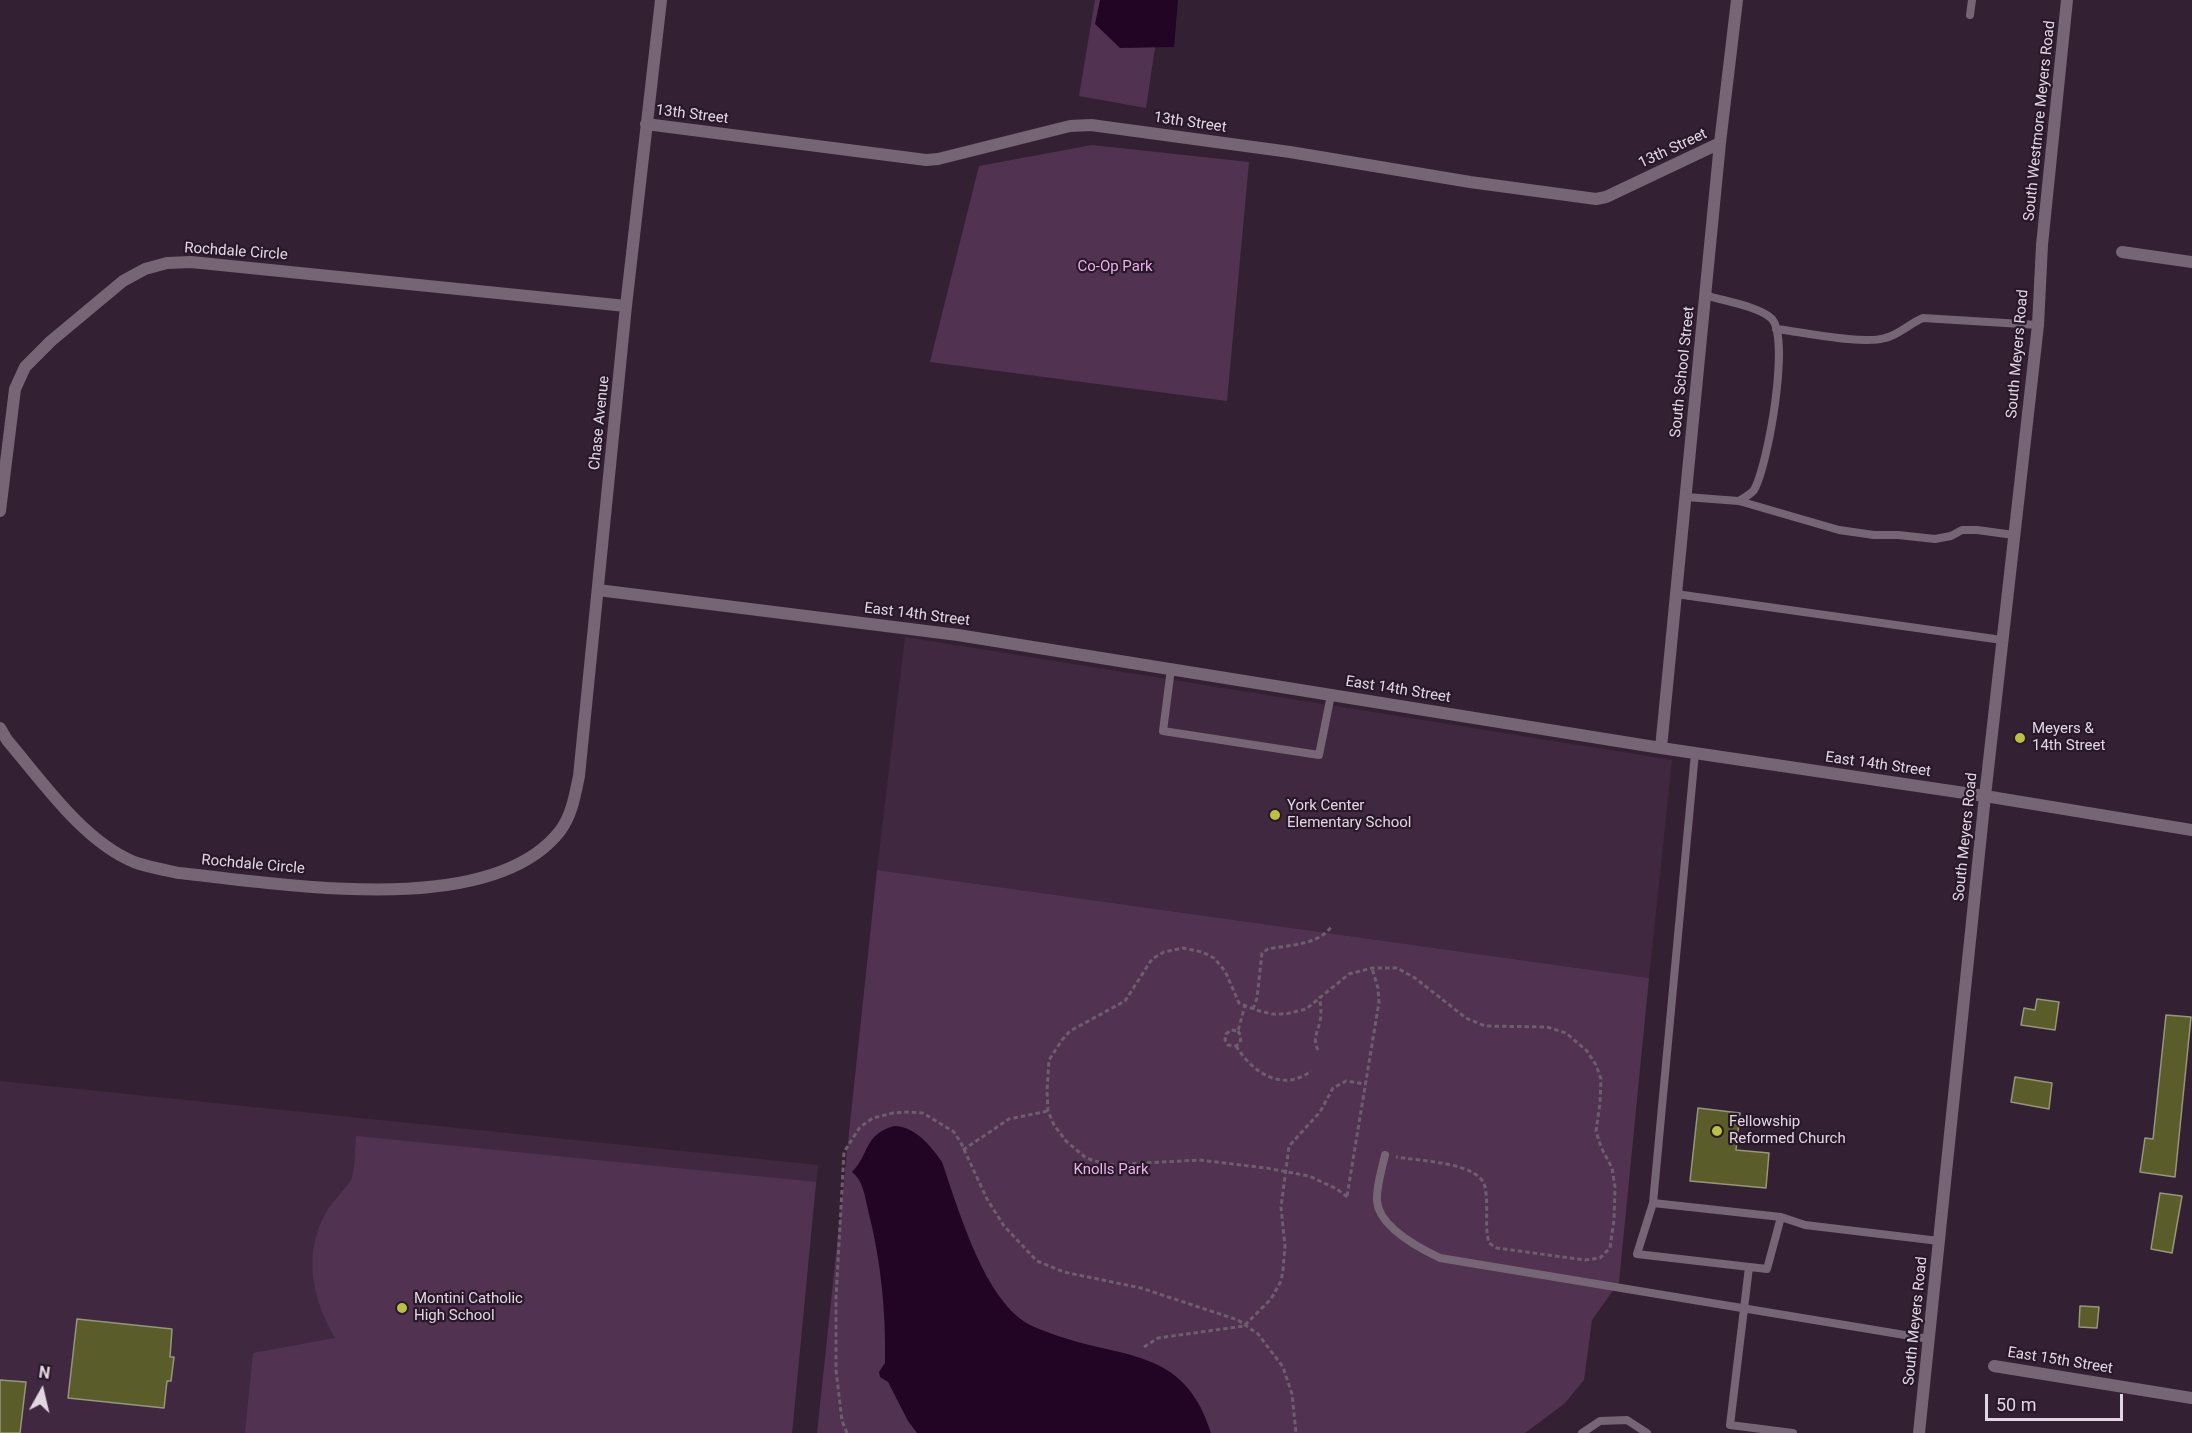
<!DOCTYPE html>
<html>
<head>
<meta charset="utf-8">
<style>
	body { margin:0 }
	#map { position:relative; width:2192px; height:1433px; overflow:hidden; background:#332133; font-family:Roboto,sans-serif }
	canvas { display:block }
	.north { position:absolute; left:12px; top:1361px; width:60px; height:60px; -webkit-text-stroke:4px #291829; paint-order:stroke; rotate:8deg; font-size:16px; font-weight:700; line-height:24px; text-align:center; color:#e2d6e2 }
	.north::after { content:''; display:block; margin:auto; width:21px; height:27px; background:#e2d6e2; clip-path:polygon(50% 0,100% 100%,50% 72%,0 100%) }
	.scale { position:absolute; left:1985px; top:1394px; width:138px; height:27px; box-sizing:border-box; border:3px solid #e2d6e2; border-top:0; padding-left:8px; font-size:18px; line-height:21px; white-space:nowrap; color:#e2d6e2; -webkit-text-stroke:4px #291829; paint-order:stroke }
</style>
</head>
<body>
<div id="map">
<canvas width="2192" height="1433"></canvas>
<div class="north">N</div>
<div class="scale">50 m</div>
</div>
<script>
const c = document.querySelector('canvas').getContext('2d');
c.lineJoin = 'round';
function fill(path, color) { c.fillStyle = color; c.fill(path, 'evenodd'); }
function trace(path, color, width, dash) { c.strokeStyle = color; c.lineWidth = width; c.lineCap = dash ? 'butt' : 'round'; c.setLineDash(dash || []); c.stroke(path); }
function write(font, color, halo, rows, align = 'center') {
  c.font = font + ' Roboto,sans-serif'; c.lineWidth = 4.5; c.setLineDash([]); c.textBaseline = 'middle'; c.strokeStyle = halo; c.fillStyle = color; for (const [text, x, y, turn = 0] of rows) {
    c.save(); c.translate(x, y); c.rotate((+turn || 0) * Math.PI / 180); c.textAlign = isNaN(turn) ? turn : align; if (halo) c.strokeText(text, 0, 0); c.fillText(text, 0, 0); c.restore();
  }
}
fill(new Path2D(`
	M 905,637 L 1672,760 L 1649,978 L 877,870 Z
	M 0,1081 L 818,1165 L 792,1433 L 0,1433 Z`), '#402940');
fill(new Path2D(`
	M 1095,0 L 1162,0 L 1146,108 L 1079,96 Z
	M 1092,145 L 1249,162 L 1227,401 L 930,362 L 979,166 Z
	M 877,870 L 1649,978 L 1619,1282 L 1592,1320 L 1584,1380 L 1564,1404 L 1525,1433 L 817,1433 Z
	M 356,1136 L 816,1182 L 792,1433 L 245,1433 L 253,1353 L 335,1338 C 312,1297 302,1254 327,1211 C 332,1202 350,1184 352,1178 C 355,1165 355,1149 356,1136 Z`), '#513351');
fill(new Path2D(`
	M 1100,0 L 1178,0 L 1174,47 L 1120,48 L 1095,24 Z
	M 894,1126 C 915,1126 931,1146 942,1162 C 958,1208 980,1285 1018,1317 C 1027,1325 1039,1329 1050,1333 C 1120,1360 1184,1345 1211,1433 L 917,1433 L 908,1421 L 888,1382 L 880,1377 L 879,1372 L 885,1363 C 886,1311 881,1261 868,1210 C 865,1197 863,1180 852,1172 C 870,1154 863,1135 894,1126 Z`), '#220424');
const building = new Path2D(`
	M 2037,999 L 2059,1002 L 2055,1030 L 2021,1025 L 2024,1008 L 2035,1010 Z
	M 2166,1015 L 2191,1017 L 2175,1177 L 2140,1172 L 2145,1138 L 2153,1139 Z
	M 2015,1077 L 2052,1083 L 2049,1109 L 2011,1102 Z
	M 1698,1108 L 1740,1113 L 1736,1150 L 1769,1153 L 1766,1188 L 1690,1181 Z
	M 2160,1193 L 2182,1196 L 2172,1253 L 2151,1249 Z
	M 2080,1306 L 2099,1307 L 2097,1328 L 2079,1327 Z
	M 77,1319 L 172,1329 L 170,1357 L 174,1357 L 171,1381 L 167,1381 L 164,1408 L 68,1398 Z
	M 0,1380 L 26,1382 L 20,1433 L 0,1433 Z`);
fill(building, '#5a5c2a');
trace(building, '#95977a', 1.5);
trace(new Path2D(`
	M 1253,1009 L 1257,998 L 1262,953 L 1268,949 C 1289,945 1318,945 1331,927
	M 1238,1031 L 1241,1036 L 1240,1043 L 1236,1046 L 1228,1045 L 1225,1040 L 1226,1034 L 1231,1030 L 1238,1031 L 1245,1005
	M 1236,1046 C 1252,1072 1282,1093 1311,1071
	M 1318,1050 C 1312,1038 1318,1032 1320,1021 C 1322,1013 1320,1004 1320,996
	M 963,1150 L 1009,1119 L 1048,1111
	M 1347,1196 L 1379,1002 L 1378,988 L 1372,968
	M 1347,1197 L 1337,1189 L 1309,1176 L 1266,1168 L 1199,1160 L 1108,1165 L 1086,1158 L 1066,1141 L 1054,1125 L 1048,1111 L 1047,1091 L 1049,1060 L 1062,1040 L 1070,1031 L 1125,1001 L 1152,959 L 1164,952 L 1183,948 L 1202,952 L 1214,958 L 1225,971 L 1239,1003 L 1256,1010 L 1272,1014 L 1286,1014 L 1306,1009 L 1349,974 L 1372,968 L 1397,968 L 1415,978 L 1466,1018 L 1485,1026 L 1547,1027 L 1566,1033 L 1587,1051 L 1596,1065 L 1601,1079 L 1600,1103 L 1596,1131 L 1601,1147 L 1612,1168 L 1615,1187 L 1614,1220 L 1610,1248 L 1600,1258 L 1585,1260 L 1497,1248 L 1489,1243 C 1484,1225 1489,1206 1485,1187 C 1480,1162 1419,1161 1396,1157
	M 1144,1347 L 1158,1338 L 1244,1326 L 1271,1299 L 1281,1281 L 1283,1270 L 1285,1246 L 1281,1207 L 1289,1146 L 1320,1112 L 1333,1088 L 1346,1081 L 1365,1084
	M 847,1433 L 842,1421 L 836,1370 L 836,1298 L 844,1152 L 860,1127 L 873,1118 L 893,1113 L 907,1112 L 923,1113 L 954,1132 L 961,1143 L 987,1199 L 1004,1226 L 1037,1261 L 1064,1272 L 1141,1288 L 1238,1320 L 1258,1334 L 1283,1367 L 1292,1394 L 1296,1433`), '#6d5d6d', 3, [4.5, 3]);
trace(new Path2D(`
	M 1970,15 L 1972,0
	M 1776,329 C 1803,332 1862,345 1885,338 C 1899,335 1910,323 1923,318 L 2038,325
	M 1686,497 L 1739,501 C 1744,498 1751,494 1754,490 C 1768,466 1791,336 1771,318 C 1757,306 1723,301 1705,295
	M 1739,501 L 1839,530 L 1874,535 L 1898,535 L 1935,539 L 1951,536 L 1962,530 L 1977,530 L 2014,535
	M 1676,594 L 2002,640
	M 1171,669 L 1163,731 L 1319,755 L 1331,695
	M 1695,753 L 1653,1203 L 1637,1254 L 1767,1269 L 1781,1217
	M 1385,1155 C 1382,1169 1376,1187 1377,1201 C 1379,1227 1419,1248 1440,1258 L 1929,1339
	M 1653,1203 L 1781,1217 L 1805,1225 L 1939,1241
	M 1749,1267 L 1730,1425 L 1793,1433
	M 1582,1433 L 1600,1421 L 1627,1420 L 1647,1433`), '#756575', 8);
trace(new Path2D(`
	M 646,124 L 926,160 L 938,159 L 1070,126 L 1091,125 L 1290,152 L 1470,182 L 1596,199 L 1606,197 L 1720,143
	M 2122,252 L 2192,262
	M 0,511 L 15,389 L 25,367 L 51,341 L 123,281 L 145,269 L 167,263 L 191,262 L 626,306
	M 598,590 L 958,635 L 1661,748 L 1985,796 L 2192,830
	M 0,728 L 7,740 C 42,781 83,841 134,862 C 148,867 164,870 179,873 C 279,883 490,921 560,831 C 572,815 575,795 579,776 L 626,306 L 661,0
	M 1661,748 L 1720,143 L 1737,0
	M 1994,1366 L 2192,1398`), '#756575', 12);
trace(new Path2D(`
	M 1919,1433 L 1985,796 L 2038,325 L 2042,245 L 2067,0`), '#756575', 12);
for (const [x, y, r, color] of [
	[2020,738,6,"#bbc044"],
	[1275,815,6,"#bbc044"],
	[1717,1131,6,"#bbc044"],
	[402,1308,6,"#bbc044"]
]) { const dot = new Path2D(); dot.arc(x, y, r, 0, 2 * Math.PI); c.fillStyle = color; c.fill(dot); trace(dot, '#291829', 2); }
write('15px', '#e2d6e2', '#291829', [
	["13th Street",692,115,7],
	["South Westmore Meyers Road",2040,121,-84],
	["13th Street",1190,123,8],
	["13th Street",1673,149,-25],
	["Rochdale Circle",236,252,4],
	["South Meyers Road",2018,354,-85],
	["South School Street",1683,372,-84],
	["Chase Avenue",600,423,-84],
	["East 14th Street",917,615,7],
	["East 14th Street",1398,690,9],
	["East 14th Street",1878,765,8],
	["South Meyers Road",1966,837,-84],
	["Rochdale Circle",253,865,5],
	["South Meyers Road",1916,1321,-84],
	["East 15th Street",2060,1361,9]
]);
write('15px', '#eab1eb', '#291829', [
	["Co-Op Park",1115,267],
	["Knolls Park",1111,1170]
]);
write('15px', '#e2d6e2', '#291829', [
	["Meyers &",2032,729],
	["14th Street",2032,746],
	["York Center",1287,806],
	["Elementary School",1287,823],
	["Fellowship",1729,1122],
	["Reformed Church",1729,1139],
	["Montini Catholic",414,1299],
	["High School",414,1316]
], 'left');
</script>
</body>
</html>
